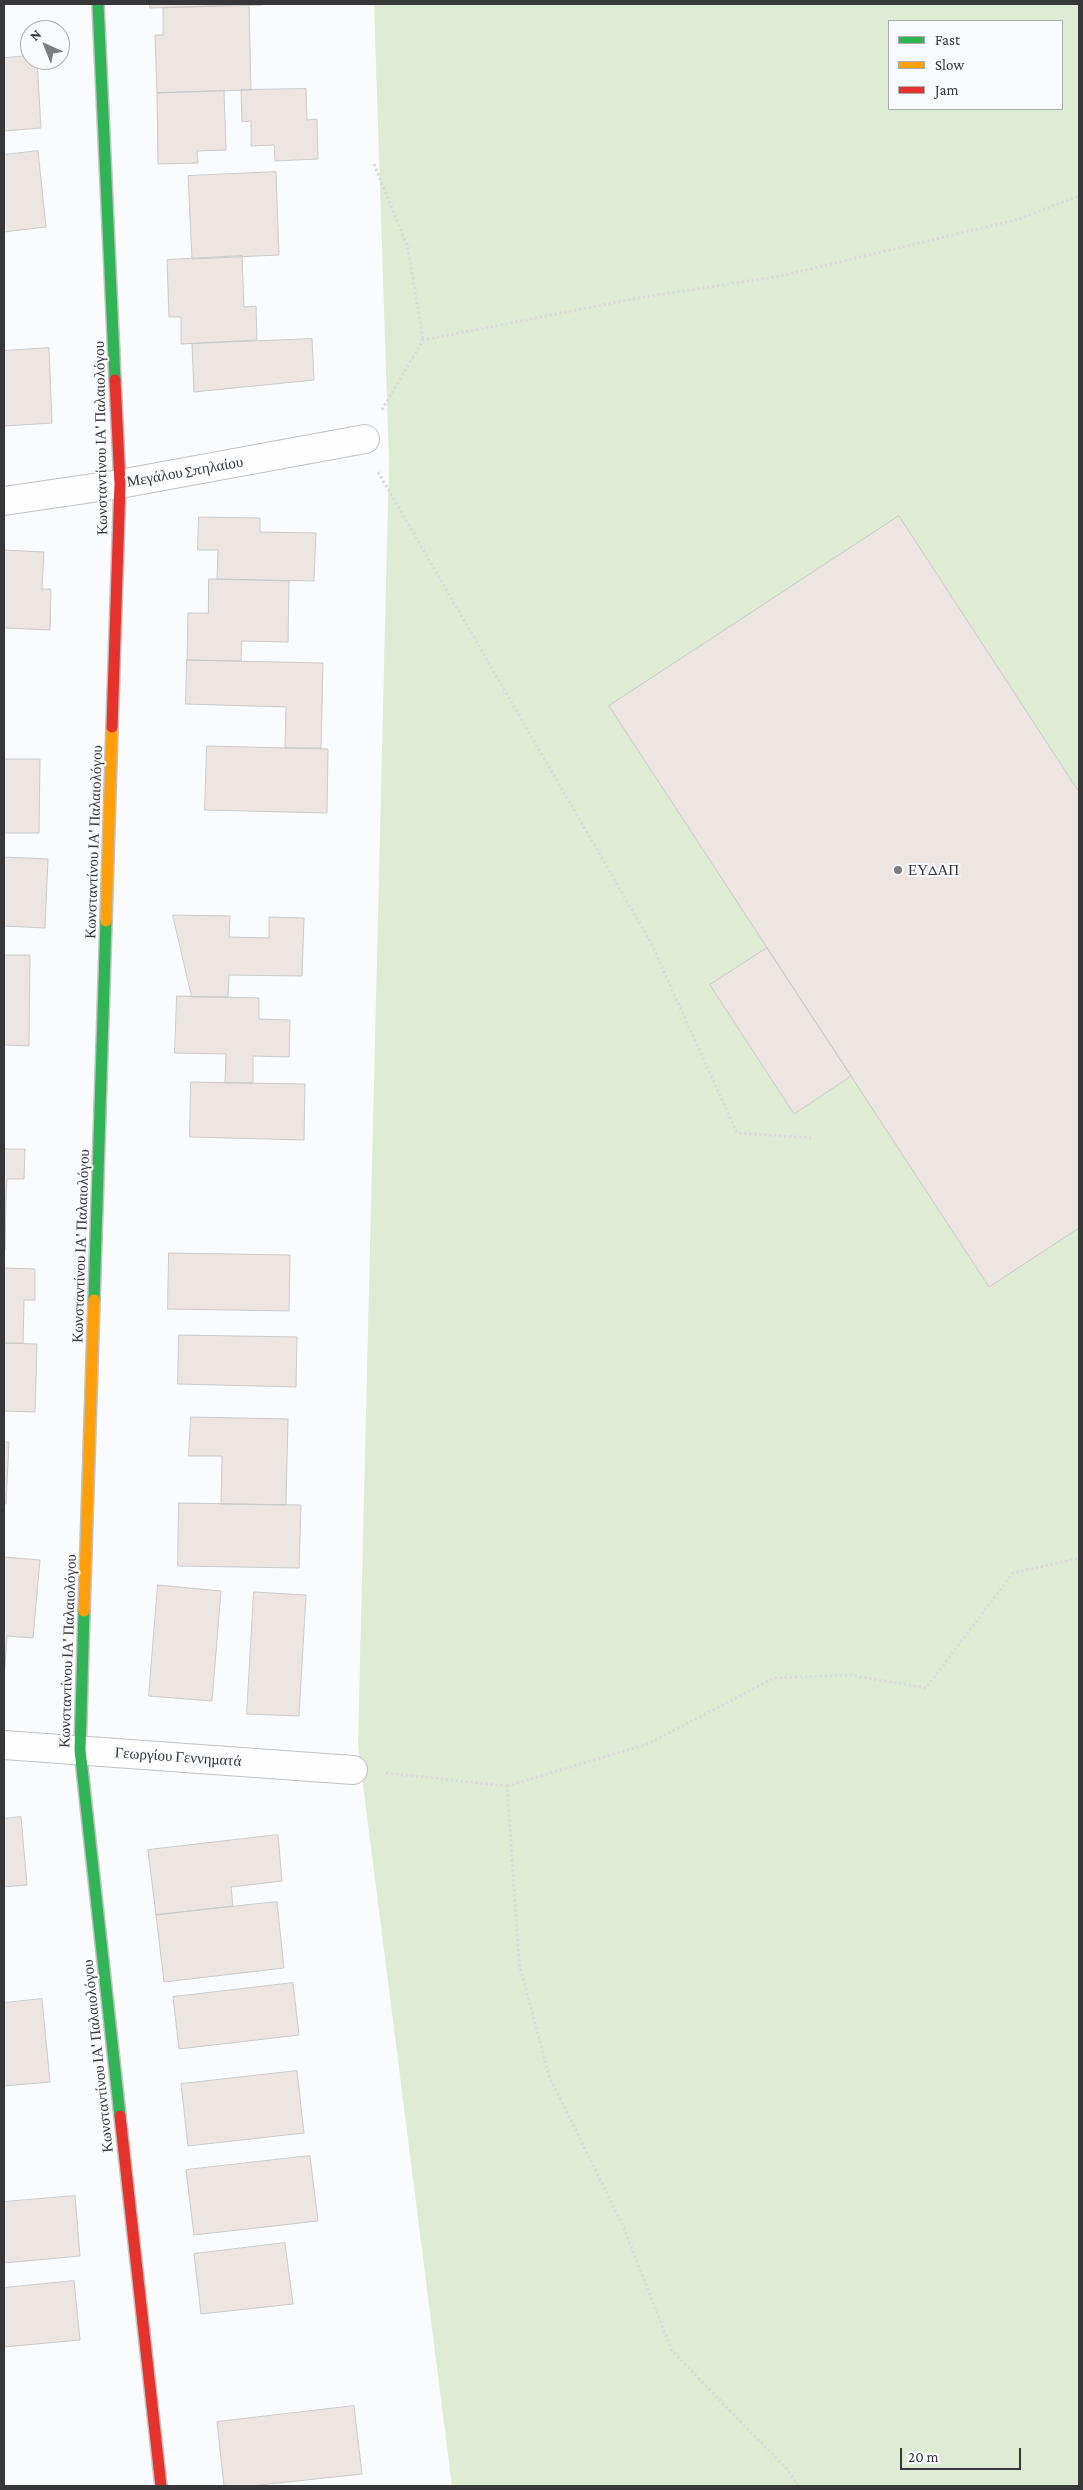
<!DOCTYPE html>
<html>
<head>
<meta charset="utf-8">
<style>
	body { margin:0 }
	#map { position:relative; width:1083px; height:2490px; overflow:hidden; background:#f9fbfd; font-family:"Crimson Pro",serif }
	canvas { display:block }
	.frame { position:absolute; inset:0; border:5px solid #373739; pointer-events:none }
	.legend { position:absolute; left:888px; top:20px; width:175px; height:90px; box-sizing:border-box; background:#f8fafe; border:1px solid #abacaf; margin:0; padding:6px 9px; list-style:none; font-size:15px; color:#373739 }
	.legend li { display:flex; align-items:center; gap:10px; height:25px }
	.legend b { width:25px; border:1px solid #abacaf }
	.north { position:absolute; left:20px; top:20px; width:50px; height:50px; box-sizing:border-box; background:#f8fafe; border:1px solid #abacaf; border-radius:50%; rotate:316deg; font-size:14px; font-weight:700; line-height:20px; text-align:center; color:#373739 }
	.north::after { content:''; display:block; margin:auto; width:18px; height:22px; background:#7b7c7e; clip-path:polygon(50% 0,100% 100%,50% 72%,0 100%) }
	.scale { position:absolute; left:900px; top:2448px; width:121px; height:22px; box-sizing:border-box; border:2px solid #373739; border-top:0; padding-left:6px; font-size:15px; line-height:18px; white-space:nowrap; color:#373739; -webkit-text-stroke:4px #f8fafe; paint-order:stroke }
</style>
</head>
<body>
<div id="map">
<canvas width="1083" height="2490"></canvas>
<div class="frame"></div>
<ul class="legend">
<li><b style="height:6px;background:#30b455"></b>Fast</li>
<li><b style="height:6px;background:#ff9f0a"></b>Slow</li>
<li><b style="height:6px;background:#e5322d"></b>Jam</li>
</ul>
<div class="north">N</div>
<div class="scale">20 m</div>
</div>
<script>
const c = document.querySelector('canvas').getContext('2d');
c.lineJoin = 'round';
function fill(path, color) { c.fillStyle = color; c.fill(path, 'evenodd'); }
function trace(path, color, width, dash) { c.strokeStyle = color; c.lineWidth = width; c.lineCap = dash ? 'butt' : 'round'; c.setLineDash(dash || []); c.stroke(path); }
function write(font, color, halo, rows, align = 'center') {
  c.font = font + ' "Crimson Pro",serif'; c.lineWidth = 4; c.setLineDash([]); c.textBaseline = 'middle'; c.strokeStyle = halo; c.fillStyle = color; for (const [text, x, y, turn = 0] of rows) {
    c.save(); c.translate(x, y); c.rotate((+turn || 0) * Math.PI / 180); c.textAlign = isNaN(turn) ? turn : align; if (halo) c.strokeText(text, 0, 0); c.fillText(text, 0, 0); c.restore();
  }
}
fill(new Path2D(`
	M 374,4 L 1079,4 L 1079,2486 L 452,2486 L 358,1745 L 389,461 ZM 889,21 L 1062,21 L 1062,109 L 889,109 Z`), '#deecd3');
const building = new Path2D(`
	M 150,4 L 263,4 L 263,5 L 150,8 Z
	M 249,5 L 251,90 L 157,93 L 155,35 L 163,35 L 163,8 Z
	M 30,56 L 30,60 L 37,60 L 41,128 L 4,131 L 4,58 Z
	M 306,89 L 307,120 L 317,119 L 318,159 L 275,161 L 274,145 L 251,146 L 251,121 L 242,122 L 241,90 Z
	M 224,91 L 226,150 L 197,151 L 198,163 L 158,164 L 157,93 Z
	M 38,151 L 46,227 L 4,232 L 4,155 Z
	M 276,172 L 279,255 L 192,259 L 188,176 Z
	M 242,256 L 244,307 L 256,306 L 257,340 L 181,344 L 181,317 L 169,317 L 167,260 Z
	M 312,339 L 314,380 L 194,392 L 192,344 Z
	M 49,348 L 52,423 L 4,426 L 4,351 Z
	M 899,516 L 1079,792 L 1079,1228 L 989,1287 L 609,706 Z
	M 199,517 L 260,518 L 260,532 L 316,533 L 314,581 L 217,579 L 218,550 L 198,550 Z
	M 4,550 L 44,552 L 42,589 L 51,589 L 50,630 L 4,628 Z
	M 209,579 L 289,581 L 288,642 L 242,641 L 241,661 L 187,660 L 188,613 L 208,613 Z
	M 187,660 L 323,663 L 321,748 L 285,748 L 286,707 L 186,704 Z
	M 207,746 L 328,749 L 327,813 L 205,810 Z
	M 4,759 L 40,759 L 39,833 L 4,833 Z
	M 4,857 L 48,859 L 45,928 L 4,926 Z
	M 173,915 L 230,916 L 229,937 L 269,938 L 269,917 L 304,918 L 302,976 L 229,975 L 228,997 L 192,997 Z
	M 767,948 L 851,1076 L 794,1114 L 710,985 Z
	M 4,955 L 30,955 L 29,1046 L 4,1045 Z
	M 177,996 L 259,998 L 259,1019 L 290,1020 L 289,1057 L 253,1056 L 253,1083 L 225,1083 L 226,1054 L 175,1053 Z
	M 191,1082 L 305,1084 L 304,1140 L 190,1137 Z
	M 4,1149 L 25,1149 L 24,1179 L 7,1179 L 6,1197 L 4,1197 Z
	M 4,1197 L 6,1197 L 5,1251 L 4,1251 Z
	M 4,1251 L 4,1268 L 35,1269 L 35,1300 L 24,1300 L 23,1343 L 4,1343 Z
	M 169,1253 L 290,1255 L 289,1311 L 168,1309 Z
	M 179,1335 L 297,1337 L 296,1387 L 178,1384 Z
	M 4,1343 L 37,1344 L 35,1412 L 4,1411 Z
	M 191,1417 L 288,1419 L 286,1505 L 221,1504 L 222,1456 L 189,1456 Z
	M 4,1442 L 9,1442 L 6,1504 L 4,1504 Z
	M 179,1503 L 301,1505 L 299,1568 L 178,1566 Z
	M 4,1557 L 40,1560 L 33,1638 L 7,1636 L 4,1680 Z
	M 158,1585 L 221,1591 L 212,1701 L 149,1696 Z
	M 254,1592 L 306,1595 L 299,1716 L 247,1714 Z
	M 21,1817 L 27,1885 L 4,1887 L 4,1819 Z
	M 278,1835 L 282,1881 L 231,1887 L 233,1906 L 156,1915 L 148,1850 Z
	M 277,1902 L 284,1968 L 164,1982 L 156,1915 Z
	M 293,1983 L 299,2035 L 179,2049 L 173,1997 Z
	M 42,1999 L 50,2082 L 4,2086 L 4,2003 Z
	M 297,2071 L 304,2133 L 188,2146 L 181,2084 Z
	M 310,2156 L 318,2221 L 194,2235 L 186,2170 Z
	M 75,2196 L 80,2256 L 4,2263 L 4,2202 Z
	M 285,2243 L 293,2304 L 201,2314 L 194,2254 Z
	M 74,2281 L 80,2340 L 4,2347 L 4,2288 Z
	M 354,2406 L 362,2474 L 251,2486 L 224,2486 L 217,2422 Z`);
fill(building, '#ede5e2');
trace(building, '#cacaca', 1);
const street = new Path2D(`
	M 4,501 L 120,484 L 365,439
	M 4,1745 L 353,1770`);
const fast = new Path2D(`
	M 98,4 L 115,380
	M 94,1300 L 106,921
	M 84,1611 L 80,1750 L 120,2116`);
const slow = new Path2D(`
	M 106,921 L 112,727
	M 84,1611 L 94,1300`);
const jam = new Path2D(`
	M 112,727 L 120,484 L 115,380
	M 120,2116 L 161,2486`);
trace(street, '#c0c1c3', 30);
trace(fast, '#c0c1c3', 14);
trace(slow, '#c0c1c3', 14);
trace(jam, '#c0c1c3', 14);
trace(new Path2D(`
	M 374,164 L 408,248 L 423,340
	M 382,410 L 423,340 L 638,298 L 781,276 L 1019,219 L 1079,196
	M 378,472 L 650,941 L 737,1133 L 813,1138
	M 386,1773 L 507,1786 L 519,1963 L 549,2076 L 623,2226 L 672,2351 L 787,2469 L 798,2486
	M 507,1786 L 648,1744 L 774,1678 L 850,1675 L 926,1688 L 1013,1573 L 1079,1558`), '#dadada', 3, [2.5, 2.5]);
trace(street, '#fefeff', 28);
trace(fast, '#30b455', 11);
trace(slow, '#ff9f0a', 11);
trace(jam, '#e5322d', 11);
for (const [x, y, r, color] of [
	[898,870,5,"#7b7c7e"]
]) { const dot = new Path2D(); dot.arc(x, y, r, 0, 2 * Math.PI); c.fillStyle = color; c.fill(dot); trace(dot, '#f8fafe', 2); }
write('15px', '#373739', '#f8fafe', [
	["Κωνσταντίνου ΙΑ' Παλαιολόγου",101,438,-91],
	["Μεγάλου Σπηλαίου",185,472,-10],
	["Κωνσταντίνου ΙΑ' Παλαιολόγου",94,842,-88],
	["Κωνσταντίνου ΙΑ' Παλαιολόγου",81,1246,-88],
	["Κωνσταντίνου ΙΑ' Παλαιολόγου",68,1651,-88],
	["Γεωργίου Γεννηματά",178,1757,4],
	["Κωνσταντίνου ΙΑ' Παλαιολόγου",98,2056,-96]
]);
write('15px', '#373739', '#f8fafe', [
	["ΕΥΔΑΠ",908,870]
], 'left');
</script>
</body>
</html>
